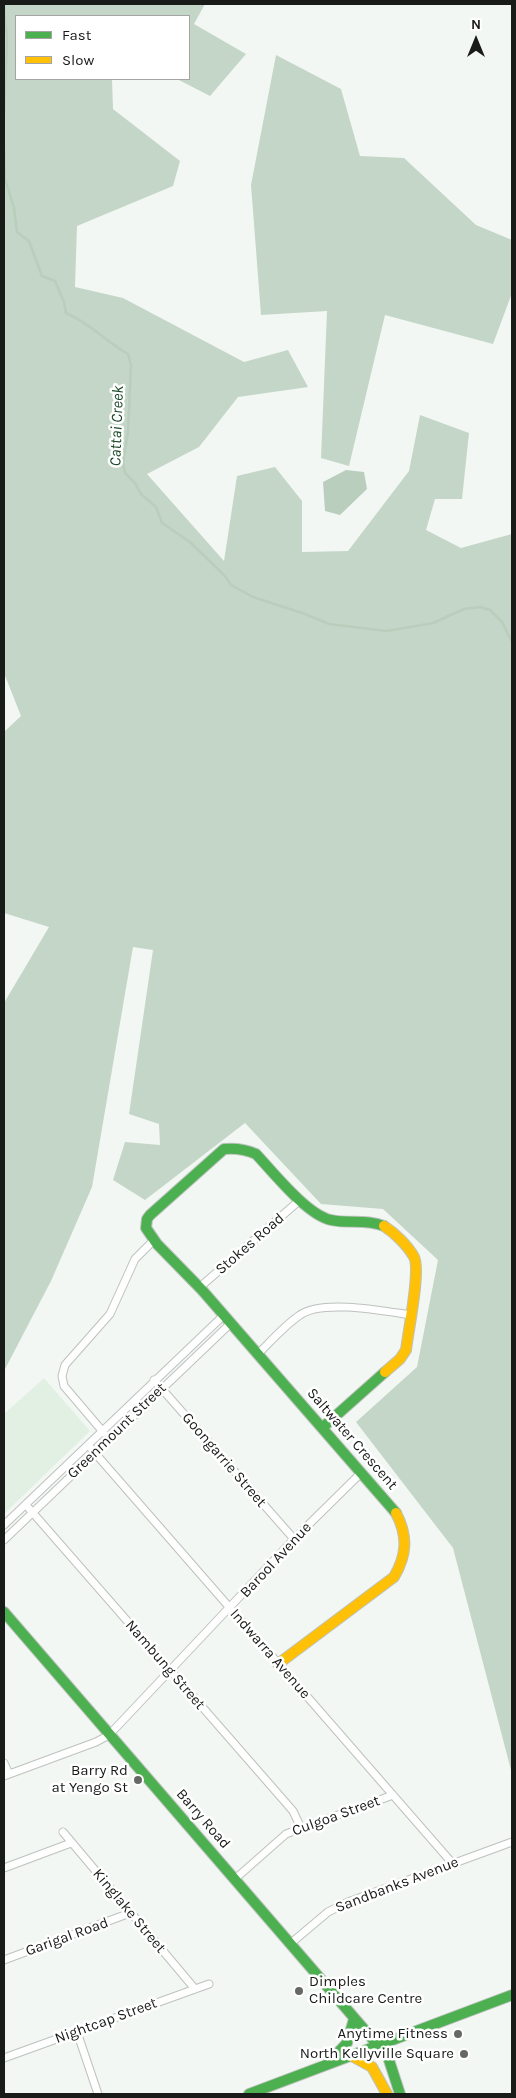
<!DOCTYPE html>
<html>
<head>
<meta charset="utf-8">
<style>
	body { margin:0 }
	#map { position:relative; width:516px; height:2098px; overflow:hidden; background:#f2f7f3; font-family:Karla,sans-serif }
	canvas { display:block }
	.frame { position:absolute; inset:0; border:5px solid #191b19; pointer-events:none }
	.legend { position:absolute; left:15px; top:15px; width:175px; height:65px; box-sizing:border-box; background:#fff; border:1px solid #a3a4a3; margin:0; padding:6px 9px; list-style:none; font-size:15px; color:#191b19 }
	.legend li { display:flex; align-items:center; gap:10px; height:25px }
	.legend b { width:25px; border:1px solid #a3a4a3 }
	.north { position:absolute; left:451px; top:15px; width:50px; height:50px; -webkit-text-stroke:4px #fff; paint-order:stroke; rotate:0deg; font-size:14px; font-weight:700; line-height:20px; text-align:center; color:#191b19 }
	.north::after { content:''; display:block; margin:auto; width:18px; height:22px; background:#191b19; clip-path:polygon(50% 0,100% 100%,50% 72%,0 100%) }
</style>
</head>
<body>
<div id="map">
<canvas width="516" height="2098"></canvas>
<div class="frame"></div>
<ul class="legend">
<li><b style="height:6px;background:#4caf50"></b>Fast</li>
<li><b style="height:6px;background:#ffc107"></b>Slow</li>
</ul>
<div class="north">N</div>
</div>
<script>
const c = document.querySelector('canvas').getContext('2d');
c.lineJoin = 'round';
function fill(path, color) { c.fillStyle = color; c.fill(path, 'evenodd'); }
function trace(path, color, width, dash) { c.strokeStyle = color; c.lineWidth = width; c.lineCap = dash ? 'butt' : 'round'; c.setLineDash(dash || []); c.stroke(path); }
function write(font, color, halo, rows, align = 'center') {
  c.font = font + ' Karla,sans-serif'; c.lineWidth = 5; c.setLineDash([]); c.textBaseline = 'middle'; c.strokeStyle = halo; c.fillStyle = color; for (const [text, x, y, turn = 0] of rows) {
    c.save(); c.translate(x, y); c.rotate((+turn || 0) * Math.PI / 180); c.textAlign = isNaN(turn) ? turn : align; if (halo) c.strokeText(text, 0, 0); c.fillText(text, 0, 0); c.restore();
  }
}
fill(new Path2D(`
	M 44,1378 L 90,1431 L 4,1514 L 4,1414 Z`), '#e2f0e4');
fill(new Path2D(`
	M 4,4 L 205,4 L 194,24 L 246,54 L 210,96 L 177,79 L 189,79 L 189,16 L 16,16 L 16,79 L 112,79 L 113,109 L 180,161 L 173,186 L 77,226 L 75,287 L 123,298 L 244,362 L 288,350 L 308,387 L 238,397 L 199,447 L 147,474 L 224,561 L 237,476 L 275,467 L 302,501 L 302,552 L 348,551 L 409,471 L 420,415 L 469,433 L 462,499 L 435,499 L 426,530 L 461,548 L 512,534 L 512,1774 L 453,1548 L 356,1422 L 417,1367 L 438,1260 L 383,1209 L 321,1204 L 245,1123 L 145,1200 L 113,1180 L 125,1142 L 160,1145 L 159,1124 L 129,1114 L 153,950 L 133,947 L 92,1187 L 51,1281 L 4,1371 L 4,1003 L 49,927 L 4,913 L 4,732 L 21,716 L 4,673 Z
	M 276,55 L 341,89 L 360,156 L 404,158 L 476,225 L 512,240 L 512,293 L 493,344 L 385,315 L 349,466 L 321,458 L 327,311 L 261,315 L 251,185 Z`), '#c4d6c7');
fill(new Path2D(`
	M 346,470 L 364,472 L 367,489 L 340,515 L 325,511 L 323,482 Z`), '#b9cebc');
trace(new Path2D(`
	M 4,7 L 7,39 L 4,114
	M 4,146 L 5,179 L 14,208 L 17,232 L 29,241 L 42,276 L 55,281 L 64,302 L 66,313 C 90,323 106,342 128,354 L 131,365 L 128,432 L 123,462 L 125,473 L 135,483 L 141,494 L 156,507 L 162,523 L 190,542 L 225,576 L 231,585 L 253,597 L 305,614 L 329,624 L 387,631 L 433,623 L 464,609 L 480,607 L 490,610 L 502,622 L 512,642`), '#b9cebc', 2.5);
const street = new Path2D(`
	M 200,1287 L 300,1200
	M 258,1354 C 271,1341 285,1325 300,1315 C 322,1299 384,1311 411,1315
	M 154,1380 L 294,1539
	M 104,1433 L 64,1386 L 62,1376 L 65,1365 L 110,1314 L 135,1259 L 154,1240
	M 88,1445 L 453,1864
	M 26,1505 L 293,1811 L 301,1828
	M 4,1525 L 224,1315
	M 4,1540 L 231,1323
	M 4,1763 L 9,1774
	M 4,1776 L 96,1742 L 109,1735 L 294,1539 L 362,1472
	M 63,1832 L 195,1989
	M 4,1868 L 71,1843
	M 235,1879 L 286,1834 L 393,1795
	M 290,1944 L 328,1912 L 348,1902 L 512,1842
	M 4,1960 L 130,1913
	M 77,2032 L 98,2094
	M 4,2058 L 209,1984`);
const fast = new Path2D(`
	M 384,1226 C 367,1219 349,1224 331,1220 C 307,1215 273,1172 256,1154 C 245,1149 236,1148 224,1149 L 150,1215 L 147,1219 L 146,1228 L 157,1244 L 202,1290 L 396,1513
	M 322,1428 L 385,1372
	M 4,1612 L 388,2057 L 400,2094
	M 330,2061 L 347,2043 L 354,2019
	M 249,2094 L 512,1995`);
const slow = new Path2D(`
	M 384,1226 C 395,1233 408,1246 414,1257 C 421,1270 408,1332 406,1350 L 400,1359 L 385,1372
	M 278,1664 L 394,1577 C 407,1555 408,1536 396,1513
	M 352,2056 L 372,2067 L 387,2094`);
trace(street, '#bec2bf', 9);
trace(fast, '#bec2bf', 12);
trace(slow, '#bec2bf', 12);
trace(street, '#fdfefd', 7);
trace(fast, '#4caf50', 10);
trace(slow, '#ffc107', 10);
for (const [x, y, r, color] of [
	[138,1780,5,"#656865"],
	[299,1991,5,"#656865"],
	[458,2034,5,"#656865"],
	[464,2054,5,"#656865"]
]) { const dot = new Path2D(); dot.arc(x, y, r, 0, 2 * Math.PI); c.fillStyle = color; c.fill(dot); trace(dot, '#fff', 2); }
write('15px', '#191b19', '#fff', [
	["Stokes Road",250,1244,-41],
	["Greenmount Street",117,1431,-44],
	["Saltwater Crescent",352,1439,49],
	["Goongarrie Street",224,1460,49],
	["Barool Avenue",276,1560,-47],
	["Indwarra Avenue",270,1654,49],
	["Nambung Street",165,1665,49],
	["Culgoa Street",336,1816,-20],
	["Barry Road",203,1819,49],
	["Sandbanks Avenue",397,1885,-21],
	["Kinglake Street",129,1911,50],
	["Garigal Road",67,1937,-20],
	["Nightcap Street",106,2021,-20]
]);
write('15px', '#191b19', '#fff', [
	["Barry Rd",128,1771],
	["at Yengo St",128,1788],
	["Dimples",309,1982,"left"],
	["Childcare Centre",309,1999,"left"],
	["Anytime Fitness",448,2034],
	["North Kellyville Square",454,2054]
], 'right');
write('italic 16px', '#1c4a28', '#fff', [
	["Cattai Creek",117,426,-88]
]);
</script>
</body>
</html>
